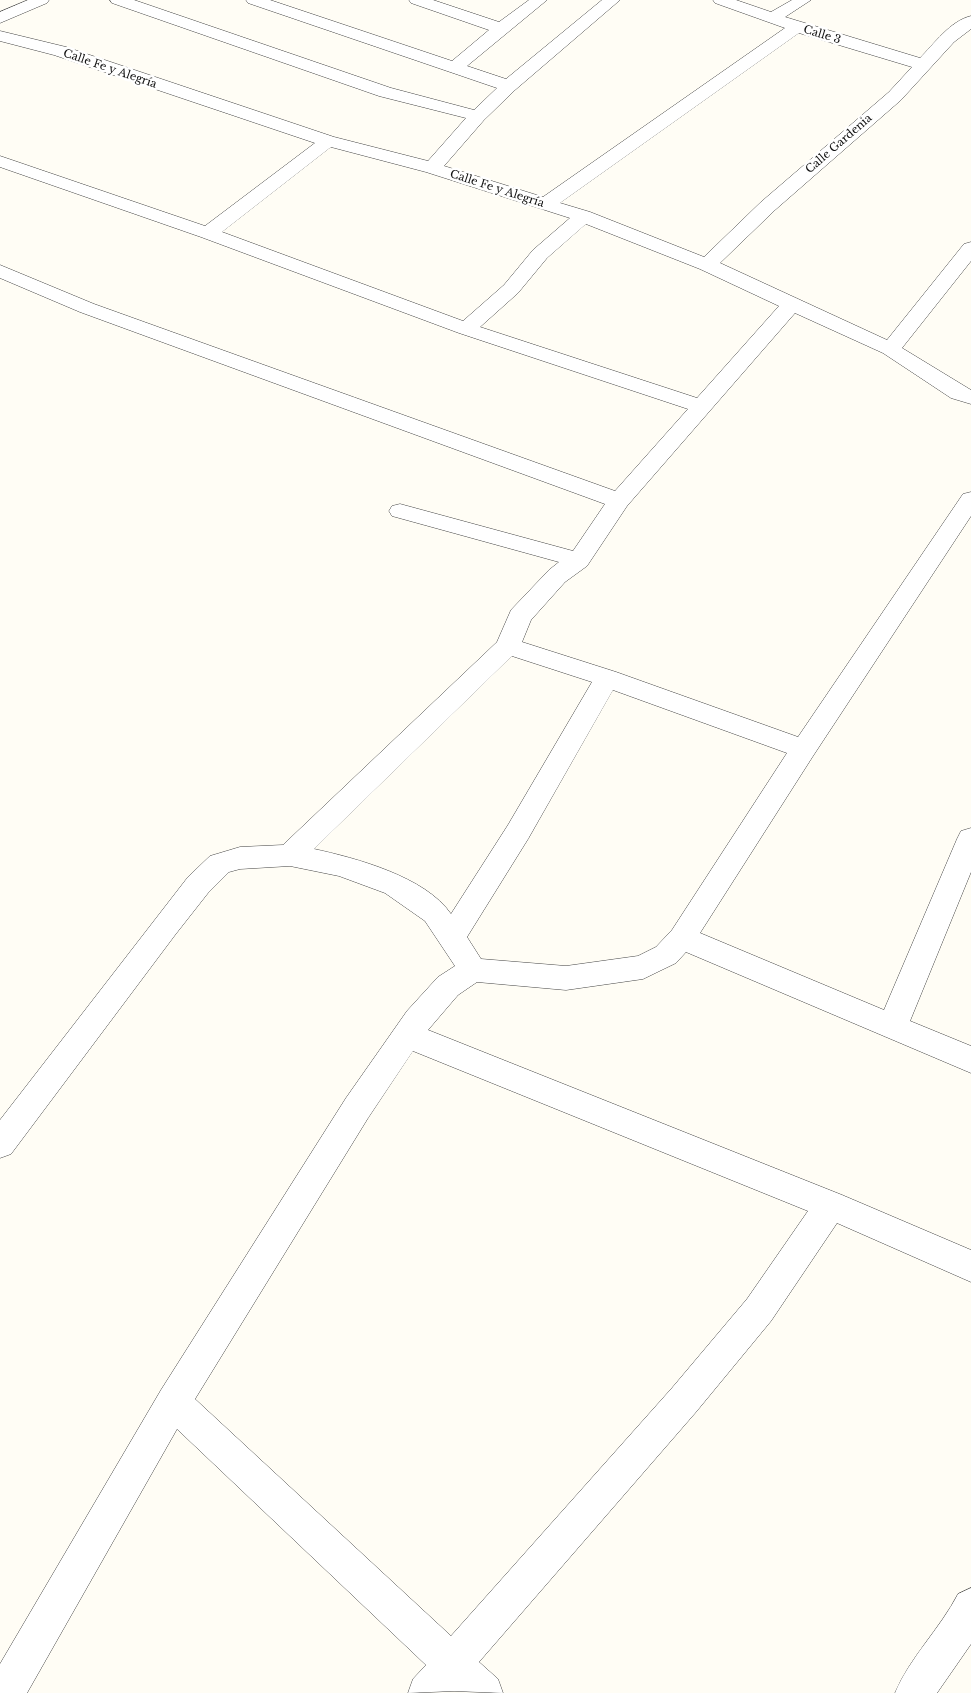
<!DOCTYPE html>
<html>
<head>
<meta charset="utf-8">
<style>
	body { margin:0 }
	canvas { display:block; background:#fffdf5 }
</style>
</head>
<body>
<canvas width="971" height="1693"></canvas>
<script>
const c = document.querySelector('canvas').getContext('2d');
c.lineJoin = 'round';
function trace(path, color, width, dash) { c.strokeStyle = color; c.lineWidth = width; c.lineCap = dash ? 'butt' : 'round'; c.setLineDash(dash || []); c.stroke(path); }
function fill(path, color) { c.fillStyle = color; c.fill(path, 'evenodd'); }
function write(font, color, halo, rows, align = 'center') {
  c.font = font + ' "Libre Baskerville",serif'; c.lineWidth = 5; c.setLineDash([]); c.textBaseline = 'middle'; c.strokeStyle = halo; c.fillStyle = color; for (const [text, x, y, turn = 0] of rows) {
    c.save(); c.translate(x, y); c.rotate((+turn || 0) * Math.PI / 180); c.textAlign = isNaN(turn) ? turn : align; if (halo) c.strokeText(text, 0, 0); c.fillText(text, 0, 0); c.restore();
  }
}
const minor = new Path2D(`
	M 28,0 L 49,0 L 47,3 L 0,23 L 0,12 Z
	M 110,0 L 134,0 L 391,88 L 474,110 L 497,88 L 248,3 L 246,0 L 270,0 L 452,61 L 489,30 L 411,3 L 409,0 L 433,0 L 499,22 L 529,0 L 547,0 L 467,66 L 506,79 L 602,0 L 620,0 L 515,90 L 484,120 L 444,166 L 543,197 L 785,28 L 715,3 L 713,0 L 736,0 L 771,12 L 792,0 L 811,0 L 785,17 L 920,58 C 934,44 950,21 971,16 L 971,29 L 954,42 L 901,100 L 775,210 L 720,263 L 887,340 L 964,244 L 971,242 L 971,261 L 902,348 L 971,390 L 971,404 L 951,398 L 883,353 L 795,313 L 627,506 L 587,566 L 565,582 L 531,620 L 522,642 L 616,672 L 798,737 L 963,494 L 971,492 L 971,516 L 813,756 L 700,933 L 884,1010 L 957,839 L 961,831 L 971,828 L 971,872 L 910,1021 L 971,1046 L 971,1073 L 686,952 L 676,963 L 643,979 L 566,990 L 477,982 L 458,995 L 428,1030 L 842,1195 L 971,1250 L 971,1282 L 837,1223 L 771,1321 L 696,1412 L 479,1662 L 498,1679 L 503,1693 L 454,1691 L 408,1693 L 413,1679 L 426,1665 L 177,1429 L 27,1693 L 0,1693 L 0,1664 L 161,1390 L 346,1098 L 407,1011 L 438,977 L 455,966 L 425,921 L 385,893 L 339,876 L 290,866 L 240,869 L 229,872 L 208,893 L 175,935 L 11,1154 L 0,1158 L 0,1120 L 188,877 L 210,856 L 240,847 L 283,845 L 497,642 L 511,610 L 549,570 L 559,562 L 392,516 L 389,511 L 392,506 L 400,504 L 573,551 L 605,504 L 80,312 L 0,278 L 0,265 L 94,304 L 615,491 L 688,409 L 459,333 L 201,237 L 0,167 L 0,156 L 205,226 L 315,143 L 54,55 L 0,41 L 0,31 L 66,47 L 334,137 L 428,161 L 466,118 L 379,96 L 112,3 ZM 799,33 L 912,67 L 889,92 L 761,202 L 704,257 L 590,212 L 560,203 ZM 331,147 L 426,172 L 570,218 L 533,250 L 504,285 L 463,321 L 222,232 ZM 586,224 L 700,269 L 779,306 L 697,398 L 480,327 L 518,293 L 547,258 ZM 512,656 L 592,682 L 508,825 L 451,914 C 426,877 356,858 314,849 ZM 613,690 L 787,753 L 672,930 L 656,947 L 638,956 L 566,966 L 481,959 L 467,937 L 528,839 ZM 413,1051 L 808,1211 L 747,1299 L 672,1388 L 451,1636 L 195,1399 L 368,1118 Z
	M 971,1588 L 971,1644 L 937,1693 L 895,1693 C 910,1657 940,1629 958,1594 Z`);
trace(minor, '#444', 1);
fill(minor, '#fff');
write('11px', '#111', '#fff', [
	["Calle 3",822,35,17],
	["Calle Fe y Alegría",110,69,19],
	["Calle Gardenia",839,144,-41],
	["Calle Fe y Alegría",497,189,18]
]);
</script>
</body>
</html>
